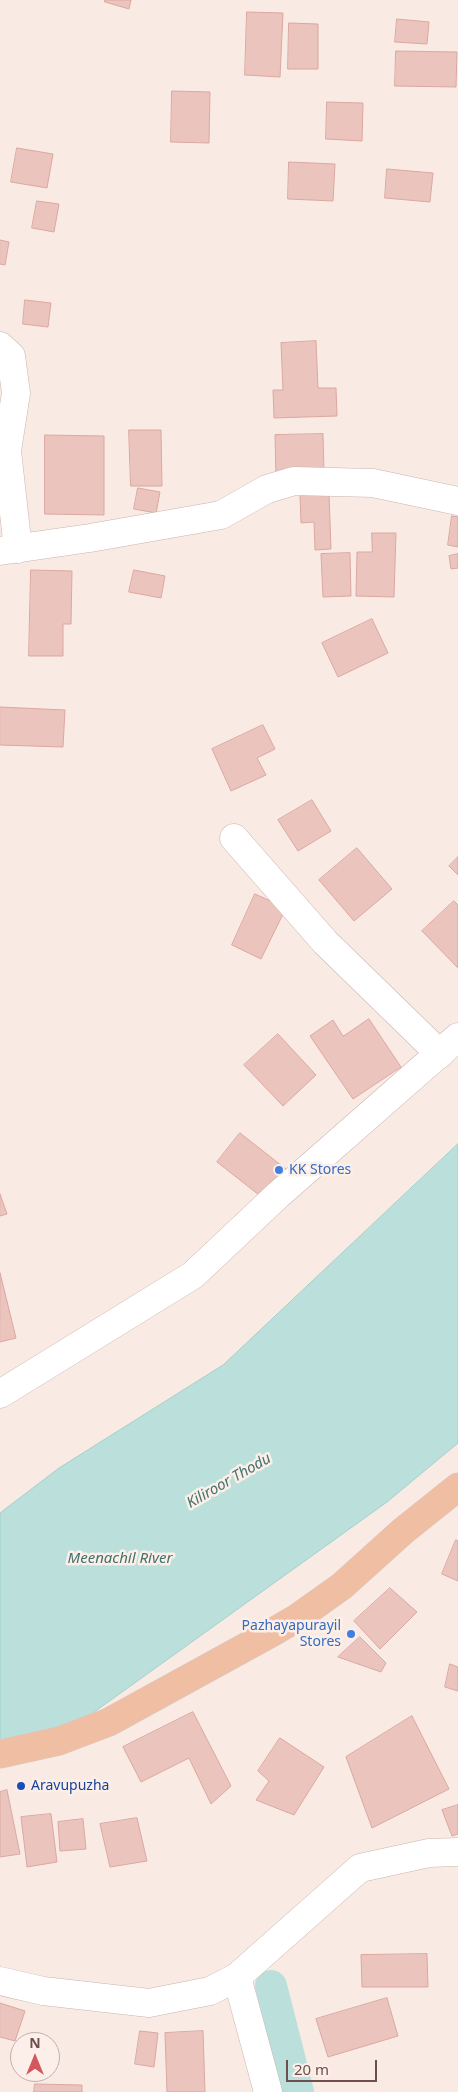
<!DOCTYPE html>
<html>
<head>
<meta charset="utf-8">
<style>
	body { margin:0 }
	#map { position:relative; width:458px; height:2092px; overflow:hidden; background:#f9ebe3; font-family:"Noto Sans",sans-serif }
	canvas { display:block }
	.north { position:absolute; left:10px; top:2032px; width:50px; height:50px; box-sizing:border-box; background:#fcefe9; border:1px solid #c3afab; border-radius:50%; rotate:0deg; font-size:14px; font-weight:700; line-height:20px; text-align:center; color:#6e4f4d }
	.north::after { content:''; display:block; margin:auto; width:18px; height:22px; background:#d4575d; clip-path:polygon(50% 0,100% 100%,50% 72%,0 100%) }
	.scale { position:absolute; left:286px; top:2060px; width:91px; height:22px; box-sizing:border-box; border:2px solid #6e4f4d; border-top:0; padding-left:6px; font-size:15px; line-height:18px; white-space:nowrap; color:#6e4f4d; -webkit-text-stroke:4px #fcefe9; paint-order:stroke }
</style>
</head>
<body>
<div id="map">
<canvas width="458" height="2092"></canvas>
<div class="north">N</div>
<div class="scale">20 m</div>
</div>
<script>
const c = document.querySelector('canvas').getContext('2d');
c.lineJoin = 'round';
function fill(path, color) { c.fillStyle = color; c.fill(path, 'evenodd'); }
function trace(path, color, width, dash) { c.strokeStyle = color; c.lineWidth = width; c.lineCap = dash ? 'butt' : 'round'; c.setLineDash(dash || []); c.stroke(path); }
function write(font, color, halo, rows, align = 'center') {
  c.font = font + ' "Noto Sans",sans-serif'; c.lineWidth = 5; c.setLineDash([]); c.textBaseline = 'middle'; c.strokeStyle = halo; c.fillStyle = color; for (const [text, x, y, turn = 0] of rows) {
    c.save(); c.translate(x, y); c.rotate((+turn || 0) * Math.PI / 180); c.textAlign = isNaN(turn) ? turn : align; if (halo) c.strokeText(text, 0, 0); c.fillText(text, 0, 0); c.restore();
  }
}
const water = new Path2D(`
	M 458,1144 L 458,1443 L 387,1502 L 76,1725 L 0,1741 L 0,1513 L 59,1468 L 223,1365 Z`);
fill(water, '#bbe0db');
trace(water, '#a2d0cb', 1);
trace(new Path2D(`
	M 271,1986 L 298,2092`), '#bbe0db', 32);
const building = new Path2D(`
	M 105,0 L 131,0 L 129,9 L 105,2 Z
	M 247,12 L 283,13 L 280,77 L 245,75 Z
	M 397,19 L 429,22 L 427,44 L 395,42 Z
	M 289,23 L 318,24 L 318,69 L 288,69 Z
	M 396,51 L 457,52 L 456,87 L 395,86 Z
	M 172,91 L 210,92 L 209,143 L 171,142 Z
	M 327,102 L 363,103 L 362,141 L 326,139 Z
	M 17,148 L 53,154 L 47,188 L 11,182 Z
	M 289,162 L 335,164 L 333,201 L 288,199 Z
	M 387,169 L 433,173 L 430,202 L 385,198 Z
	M 37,201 L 59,204 L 54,232 L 32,228 Z
	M 0,240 L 9,242 L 5,265 L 0,264 Z
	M 25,300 L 51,303 L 48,327 L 23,324 Z
	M 316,341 L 318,388 L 336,388 L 337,416 L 274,418 L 273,390 L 283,390 L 281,343 Z
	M 129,430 L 161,430 L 162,486 L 131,486 Z
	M 323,434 L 324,475 L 276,477 L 275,435 Z
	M 45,435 L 104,436 L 104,515 L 45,514 Z
	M 138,488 L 160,492 L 156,513 L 134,509 Z
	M 329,494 L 331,549 L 315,550 L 314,522 L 301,523 L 300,496 Z
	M 452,516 L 458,517 L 458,547 L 448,545 Z
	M 372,533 L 396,533 L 394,597 L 356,596 L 357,552 L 372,552 Z
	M 350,553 L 351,596 L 323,597 L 321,554 Z
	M 458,554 L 458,568 L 451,569 L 449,556 Z
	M 31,570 L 72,571 L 71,624 L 63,624 L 63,656 L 29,656 Z
	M 134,570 L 165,576 L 161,598 L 129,592 Z
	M 372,619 L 388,653 L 338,677 L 322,643 Z
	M 0,707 L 65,710 L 63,747 L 0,745 Z
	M 263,725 L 275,749 L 257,758 L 266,775 L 231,791 L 212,749 Z
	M 312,800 L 331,831 L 298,851 L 278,820 Z
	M 357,848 L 392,889 L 354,921 L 319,880 Z
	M 458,857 L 458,875 L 449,866 Z
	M 255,894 L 286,908 L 261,959 L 232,945 Z
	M 454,901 L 458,905 L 458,968 L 422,931 Z
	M 369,1019 L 401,1067 L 353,1099 L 310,1036 L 333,1020 L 343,1036 Z
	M 278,1034 L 316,1075 L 283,1106 L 244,1065 Z
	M 240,1133 L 291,1173 L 268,1202 L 217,1162 Z
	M 0,1194 L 7,1214 L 0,1216 Z
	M 0,1273 L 16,1338 L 0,1342 Z
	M 456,1540 L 458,1541 L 458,1581 L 442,1574 Z
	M 390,1588 L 417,1612 L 380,1649 L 354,1621 Z
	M 360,1637 L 386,1663 L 381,1672 L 338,1657 Z
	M 450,1664 L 458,1667 L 458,1691 L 445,1687 Z
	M 193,1712 L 231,1786 L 211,1804 L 189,1758 L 141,1782 L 123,1747 Z
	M 412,1716 L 449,1789 L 372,1828 L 346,1757 Z
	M 280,1738 L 324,1767 L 294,1815 L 256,1800 L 269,1781 L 258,1771 Z
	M 7,1790 L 20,1854 L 0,1857 L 0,1792 Z
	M 458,1805 L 458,1834 L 452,1836 L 442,1810 Z
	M 51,1814 L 57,1862 L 27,1867 L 21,1817 Z
	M 137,1818 L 147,1861 L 110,1867 L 100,1824 Z
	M 83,1819 L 86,1849 L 60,1851 L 58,1822 Z
	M 427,1954 L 428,1987 L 362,1987 L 361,1955 Z
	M 387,1998 L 398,2036 L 328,2057 L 316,2019 Z
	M 0,2003 L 25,2011 L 15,2041 L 0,2037 Z
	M 140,2031 L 158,2033 L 154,2067 L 135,2064 Z
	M 203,2031 L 205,2092 L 167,2092 L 165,2033 Z
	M 35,2084 L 82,2085 L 82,2092 L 34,2092 Z`);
fill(building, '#ebc4be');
trace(building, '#dba7a1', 1);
const minor = new Path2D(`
	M 0,346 L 11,356 L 16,393 L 7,451 L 18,549
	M 0,551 L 90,538 L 221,515 L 267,489 L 294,481 L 373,483 L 458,501
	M 234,838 L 325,942 L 440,1054
	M 237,1977 L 268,2092
	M 0,1981 L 43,1991 L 149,2003 L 210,1991 L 237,1977 L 360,1868 L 429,1853 L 458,1852`);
const tertiary = new Path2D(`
	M 0,1394 L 193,1275 L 278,1195 L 458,1037`);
const primary = new Path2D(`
	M 0,1754 L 59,1741 L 109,1722 L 273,1632 L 297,1618 L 342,1586 L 403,1531 L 458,1487`);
trace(minor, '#cbb3ae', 29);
trace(tertiary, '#cbb3ae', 29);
trace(primary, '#d4caca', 29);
trace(minor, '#fff', 28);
trace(tertiary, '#fff', 28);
trace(primary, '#f0bea3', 28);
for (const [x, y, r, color] of [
	[279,1170,5,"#3f7fe0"],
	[351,1634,5,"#3f7fe0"],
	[21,1786,5,"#1a4fb4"]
]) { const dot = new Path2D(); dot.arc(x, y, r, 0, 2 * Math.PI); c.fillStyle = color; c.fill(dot); trace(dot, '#fcefe9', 2); }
write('14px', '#366cbe', '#fcefe9', [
	["KK Stores",289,1170],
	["Pazhayapurayil",341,1626,"right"],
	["Stores",341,1642,"right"]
], 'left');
write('14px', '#164399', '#fcefe9', [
	["Aravupuzha",31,1786]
], 'left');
write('italic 15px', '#42726c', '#fcefe9', [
	["Kiliroor Thodu",229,1481,-30],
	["Meenachil River",120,1559]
]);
</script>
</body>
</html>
